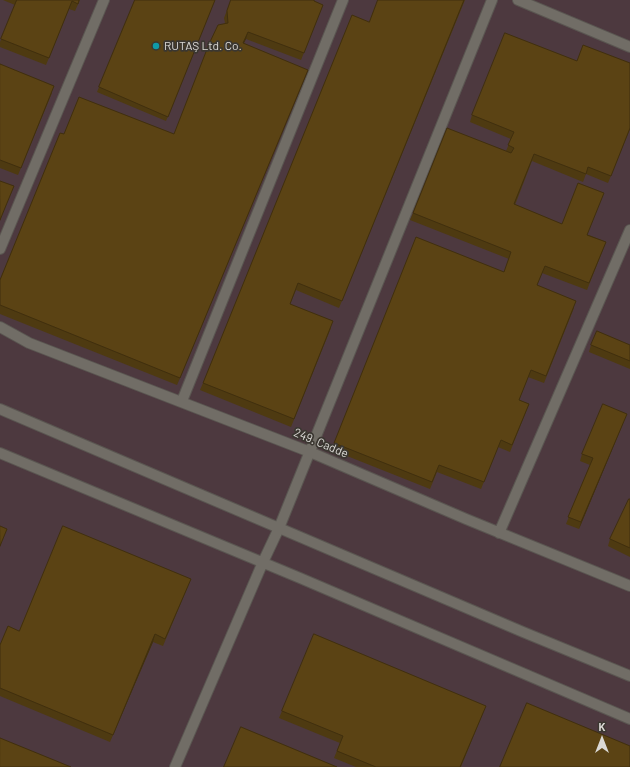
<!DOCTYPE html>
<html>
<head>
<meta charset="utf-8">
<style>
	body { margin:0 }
	#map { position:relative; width:630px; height:767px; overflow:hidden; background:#3b3731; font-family:Barlow,sans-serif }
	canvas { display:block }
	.north { position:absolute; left:582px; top:719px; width:40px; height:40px; -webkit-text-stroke:3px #3b3731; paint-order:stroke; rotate:0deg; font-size:11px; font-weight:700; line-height:16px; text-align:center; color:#dbd9d5 }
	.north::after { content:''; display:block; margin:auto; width:14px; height:18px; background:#dbd9d5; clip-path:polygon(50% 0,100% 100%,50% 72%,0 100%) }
</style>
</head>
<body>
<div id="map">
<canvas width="630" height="767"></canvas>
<div class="north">K</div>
</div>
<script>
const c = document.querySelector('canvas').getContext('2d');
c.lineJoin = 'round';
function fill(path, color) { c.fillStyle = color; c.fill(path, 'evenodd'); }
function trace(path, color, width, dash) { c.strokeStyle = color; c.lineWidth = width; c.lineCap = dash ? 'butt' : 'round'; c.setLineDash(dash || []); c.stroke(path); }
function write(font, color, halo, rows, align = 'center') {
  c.font = font + ' Barlow,sans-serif'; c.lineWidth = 3.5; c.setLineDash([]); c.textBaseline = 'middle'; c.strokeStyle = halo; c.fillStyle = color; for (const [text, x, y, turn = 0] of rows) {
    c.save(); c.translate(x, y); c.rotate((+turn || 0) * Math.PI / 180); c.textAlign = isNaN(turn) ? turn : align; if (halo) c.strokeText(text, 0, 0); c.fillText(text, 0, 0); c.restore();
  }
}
fill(new Path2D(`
	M 0,0 L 630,0 L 630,767 L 0,767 Z`), '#4d393f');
const minor = new Path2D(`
	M 518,0 L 630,47
	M 0,249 L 104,0
	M 0,327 L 29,343 L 310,452 L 466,519 L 630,586
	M 182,401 L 343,0
	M 0,409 L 523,632 L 630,676
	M 0,453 L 300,578 L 630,719
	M 499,533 L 630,230
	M 175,767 L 263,562 L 279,528 L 492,0`);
trace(minor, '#5a5651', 12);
trace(minor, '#716d66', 10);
fill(new Path2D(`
	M 3,0 L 80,0 L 75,11 L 69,9 L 46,65 L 0,47 L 0,42 L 15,5 Z
	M 135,0 L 215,0 L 166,121 L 97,92 Z
	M 231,0 L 314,1 L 323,5 L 301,60 L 246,39 L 244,43 L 305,77 L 177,385 L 0,314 L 0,280 L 64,134 L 174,134 L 225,23 L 224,18 Z
	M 465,0 L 339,308 L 296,290 L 290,304 L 331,328 L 291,427 L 200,390 L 203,383 L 369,22 Z
	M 0,64 L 52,93 L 18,175 L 0,168 Z
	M 472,115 L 630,129 L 608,183 L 586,174 L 583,182 L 532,161 L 515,205 L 606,242 L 587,290 L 542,273 L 537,285 L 574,308 L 544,383 L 528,377 L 519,400 L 529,404 L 510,452 L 498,447 L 481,489 L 437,472 L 430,489 L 332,450 L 334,443 L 504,272 L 509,259 L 410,220 L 413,213 L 506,151 L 511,139 L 470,122 Z
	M 591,345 L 630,345 L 630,369 L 589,352 Z
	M 624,421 L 579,529 L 566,524 L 590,465 L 580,461 L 582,454 Z
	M 630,499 L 630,557 L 608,546 L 610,539 Z
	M 188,586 L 163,646 L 153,642 L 110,742 L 0,696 L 0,645 L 19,631 Z
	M 282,711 L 483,713 L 461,767 L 356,767 L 334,758 L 340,743 L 279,718 Z`), '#4e3a11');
fill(new Path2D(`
	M 248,32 L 246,39 L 240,50 L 243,43 Z
	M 308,70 L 305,77 L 177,385 L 180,378 Z
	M 627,414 L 624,421 L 579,529 L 581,522 Z
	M 155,634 L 153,642 L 110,742 L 113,735 Z`), '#402f0e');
const building = new Path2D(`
	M 17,0 L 79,0 L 78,4 L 72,1 L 49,58 L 1,39 Z
	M 135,0 L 215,0 L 168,117 L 99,87 Z
	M 231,0 L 314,0 L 314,1 L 323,5 L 304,53 L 248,32 L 243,43 L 308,70 L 180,378 L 0,305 L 0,280 L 60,133 L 64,134 L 79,97 L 174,134 L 209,44 L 218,25 L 228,23 L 227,11 Z
	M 378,0 L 464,0 L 342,301 L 298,283 L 290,304 L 333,321 L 294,419 L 203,383 L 352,15 L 369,22 Z
	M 505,33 L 577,61 L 583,45 L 630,63 L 630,128 L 611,176 L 588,167 L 586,174 L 534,154 L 514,204 L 562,224 L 578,183 L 604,193 L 587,235 L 606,242 L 589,283 L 545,266 L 537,285 L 576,301 L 546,376 L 531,370 L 519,400 L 529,404 L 512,445 L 501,440 L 484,482 L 439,465 L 432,482 L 334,443 L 416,237 L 504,272 L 511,252 L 413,213 L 447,128 L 511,153 L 514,148 L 508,145 L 514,132 L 472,115 Z
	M 0,64 L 54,86 L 21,168 L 0,160 Z
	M 0,181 L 14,186 L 0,220 Z
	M 597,331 L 630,345 L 630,361 L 591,345 Z
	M 603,404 L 627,414 L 581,522 L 568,517 L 593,458 L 582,454 Z
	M 629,499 L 630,499 L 630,548 L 610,539 Z
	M 0,526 L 7,529 L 0,546 Z
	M 63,526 L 191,579 L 165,639 L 155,634 L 113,735 L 0,688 L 0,645 L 8,626 L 19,631 Z
	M 314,634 L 486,706 L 460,767 L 376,767 L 337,751 L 343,736 L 282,711 Z
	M 527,703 L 630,746 L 630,767 L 500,767 Z
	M 241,727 L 337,767 L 224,767 Z
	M 0,738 L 71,767 L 0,767 Z`);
fill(building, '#5b4314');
trace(building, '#402f0e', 1);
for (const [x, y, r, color] of [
	[156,46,4,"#0f9aa8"]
]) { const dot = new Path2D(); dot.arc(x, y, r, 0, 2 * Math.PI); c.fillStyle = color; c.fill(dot); trace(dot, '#3b3731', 1.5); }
write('12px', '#dbd9d5', '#3b3731', [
	["RUTAŞ Ltd. Co.",164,46]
], 'left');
write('12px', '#dbd9d5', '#3b3731', [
	["249. Cadde",321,443,23]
]);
</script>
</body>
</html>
